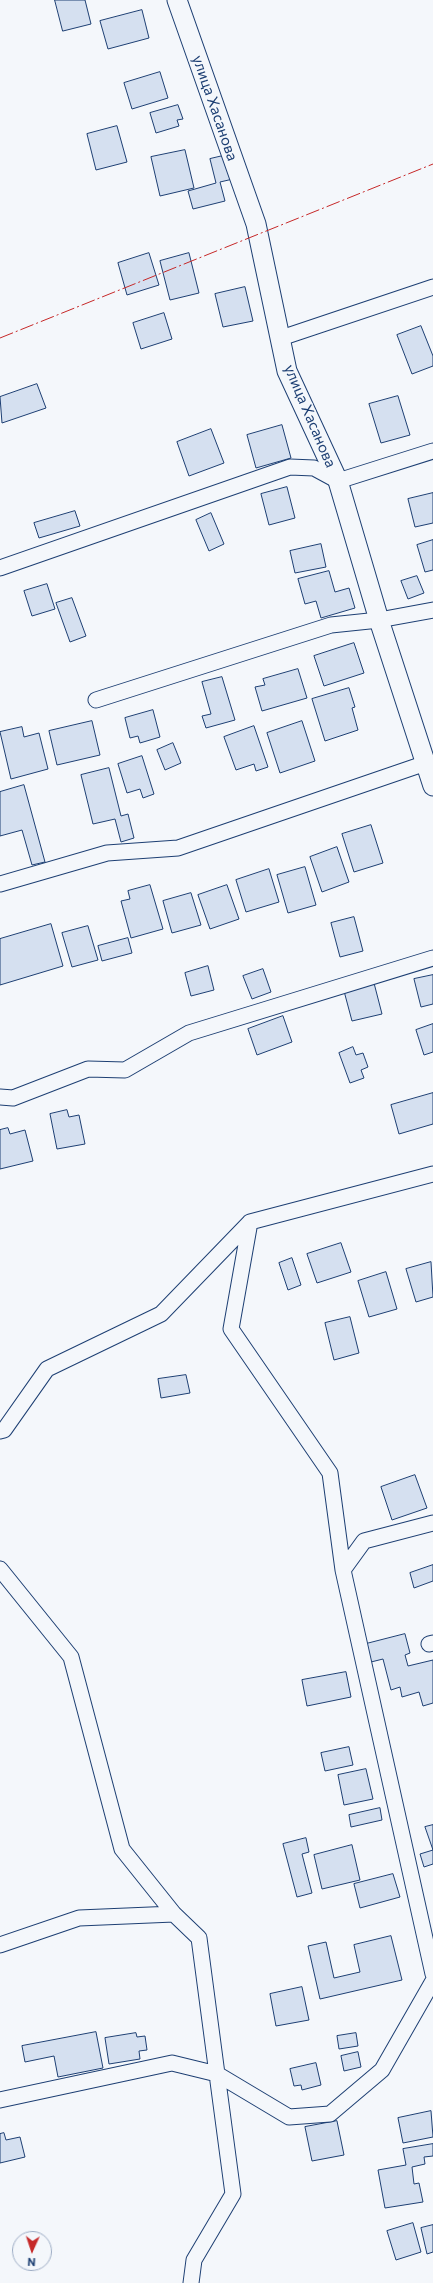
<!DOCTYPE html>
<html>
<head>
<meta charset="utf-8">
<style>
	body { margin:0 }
	#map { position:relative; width:433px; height:2283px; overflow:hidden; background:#f4f7fb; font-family:Commissioner,sans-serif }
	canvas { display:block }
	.north { position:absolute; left:12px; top:2231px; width:40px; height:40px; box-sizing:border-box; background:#f4f7fb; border:1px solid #9eadc5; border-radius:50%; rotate:183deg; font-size:11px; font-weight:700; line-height:16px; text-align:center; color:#1d3f73 }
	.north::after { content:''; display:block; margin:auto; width:14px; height:18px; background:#c62828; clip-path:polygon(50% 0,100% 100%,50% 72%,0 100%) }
</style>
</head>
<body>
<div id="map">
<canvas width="433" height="2283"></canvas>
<div class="north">N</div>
</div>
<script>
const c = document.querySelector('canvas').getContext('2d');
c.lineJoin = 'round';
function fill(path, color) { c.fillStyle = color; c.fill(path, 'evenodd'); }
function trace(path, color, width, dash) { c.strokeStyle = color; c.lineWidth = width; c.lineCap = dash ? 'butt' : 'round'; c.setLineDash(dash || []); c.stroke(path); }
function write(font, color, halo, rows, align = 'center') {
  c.font = font + ' Commissioner,sans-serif'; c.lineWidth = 3; c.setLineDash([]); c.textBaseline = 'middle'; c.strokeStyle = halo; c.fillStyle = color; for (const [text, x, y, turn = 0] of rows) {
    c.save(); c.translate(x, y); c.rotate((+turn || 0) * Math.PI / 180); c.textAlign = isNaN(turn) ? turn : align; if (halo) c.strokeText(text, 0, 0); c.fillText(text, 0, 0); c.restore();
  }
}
const building = new Path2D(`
	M 55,0 L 85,0 L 91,24 L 63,31 Z
	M 142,10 L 149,38 L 108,49 L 100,21 Z
	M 160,72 L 168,98 L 132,109 L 124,83 Z
	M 178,105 L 183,119 L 177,120 L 179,126 L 156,133 L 150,113 Z
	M 117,126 L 127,162 L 96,170 L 87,134 Z
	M 185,150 L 194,188 L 160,196 L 151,157 Z
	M 227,155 L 233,179 L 220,182 L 225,201 L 193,209 L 188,191 L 216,183 L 210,159 Z
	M 149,253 L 159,285 L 127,295 L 118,263 Z
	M 189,253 L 199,293 L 170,300 L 160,261 Z
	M 245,287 L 253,321 L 223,327 L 215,294 Z
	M 164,313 L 172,339 L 141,349 L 133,323 Z
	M 421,326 L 433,356 L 433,366 L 412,374 L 397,335 Z
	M 37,384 L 46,408 L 2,423 L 0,397 Z
	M 398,396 L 410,435 L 381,443 L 369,404 Z
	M 282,425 L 291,458 L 256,468 L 247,435 Z
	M 211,429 L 224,463 L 189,476 L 177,442 Z
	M 287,487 L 295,518 L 269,525 L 261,494 Z
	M 433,493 L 433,523 L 415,527 L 408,499 Z
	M 75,511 L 80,526 L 39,538 L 34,523 Z
	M 211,513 L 224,544 L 209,551 L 196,520 Z
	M 433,540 L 433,570 L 425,572 L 417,545 Z
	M 321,544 L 326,567 L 295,573 L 290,551 Z
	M 329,571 L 335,592 L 349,588 L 355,608 L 321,618 L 316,601 L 305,604 L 298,579 Z
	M 417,576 L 424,593 L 408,599 L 401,581 Z
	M 47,584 L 55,609 L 32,616 L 24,591 Z
	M 72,598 L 86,636 L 70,642 L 56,603 Z
	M 354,643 L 364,673 L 324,686 L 314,656 Z
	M 298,669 L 307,698 L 262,711 L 255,687 L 265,685 L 263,679 Z
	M 222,677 L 235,720 L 206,728 L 202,716 L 211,714 L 202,682 Z
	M 349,688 L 355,707 L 352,708 L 358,730 L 325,741 L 312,699 Z
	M 153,710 L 160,737 L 140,743 L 138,736 L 130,738 L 125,718 Z
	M 92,721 L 100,755 L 57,765 L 49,731 Z
	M 302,721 L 315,761 L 280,773 L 267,733 Z
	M 254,726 L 268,767 L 256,771 L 254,764 L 236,770 L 224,737 Z
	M 22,727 L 24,737 L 39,733 L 48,769 L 11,779 L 0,732 Z
	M 173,743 L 181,763 L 165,770 L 157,750 Z
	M 142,756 L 154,794 L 143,798 L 140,789 L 127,793 L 118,764 Z
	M 109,768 L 121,816 L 128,814 L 134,838 L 121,842 L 115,819 L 93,824 L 81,775 Z
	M 24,785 L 45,862 L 32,865 L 22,830 L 0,836 L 0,792 Z
	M 371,825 L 383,863 L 354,872 L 342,834 Z
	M 337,847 L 349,882 L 322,892 L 310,857 Z
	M 305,867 L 316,905 L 288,913 L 277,875 Z
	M 269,869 L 279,902 L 246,912 L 236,880 Z
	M 150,885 L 163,929 L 131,938 L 121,901 L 130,899 L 128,891 Z
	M 227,885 L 239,919 L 210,929 L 198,895 Z
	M 191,893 L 201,925 L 172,933 L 163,901 Z
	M 354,917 L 363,951 L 340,957 L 331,923 Z
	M 51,924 L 63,966 L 0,985 L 0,939 Z
	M 88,926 L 98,960 L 72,967 L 62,933 Z
	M 128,938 L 132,953 L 102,961 L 98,946 Z
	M 208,966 L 214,990 L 191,996 L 185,973 Z
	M 263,969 L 271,992 L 252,999 L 243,976 Z
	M 433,975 L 433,1004 L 421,1007 L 414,979 Z
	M 374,983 L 382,1014 L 352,1021 L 344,991 Z
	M 283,1016 L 292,1042 L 257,1055 L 248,1029 Z
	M 433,1024 L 433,1052 L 424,1055 L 416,1030 Z
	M 353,1047 L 356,1055 L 363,1053 L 368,1067 L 361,1070 L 364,1078 L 350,1083 L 339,1053 Z
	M 433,1093 L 433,1124 L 399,1134 L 391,1105 Z
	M 67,1110 L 69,1117 L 79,1115 L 85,1144 L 57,1149 L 50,1114 Z
	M 8,1128 L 10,1134 L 25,1130 L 33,1161 L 0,1169 L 0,1130 Z
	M 341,1243 L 351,1272 L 317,1283 L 307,1254 Z
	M 292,1258 L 301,1285 L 288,1290 L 279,1263 Z
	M 431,1262 L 433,1297 L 416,1302 L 406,1269 Z
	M 386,1272 L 397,1309 L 369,1317 L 358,1281 Z
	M 350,1317 L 359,1353 L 334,1360 L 325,1323 Z
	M 186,1375 L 190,1393 L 161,1398 L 158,1379 Z
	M 415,1475 L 427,1508 L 392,1520 L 381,1487 Z
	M 433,1565 L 433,1581 L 414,1588 L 410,1573 Z
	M 405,1634 L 410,1653 L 405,1655 L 408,1666 L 433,1660 L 433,1703 L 423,1706 L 419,1692 L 402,1697 L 400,1687 L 391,1690 L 383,1659 L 371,1662 L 366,1644 Z
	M 346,1672 L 351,1697 L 307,1706 L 302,1680 Z
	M 349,1747 L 353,1765 L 325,1771 L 321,1753 Z
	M 366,1769 L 373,1799 L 344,1805 L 338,1775 Z
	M 380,1808 L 382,1820 L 351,1827 L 349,1815 Z
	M 433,1825 L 433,1864 L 424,1867 L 420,1854 L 433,1850 L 425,1827 Z
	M 306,1838 L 309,1852 L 302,1854 L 312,1893 L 297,1897 L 283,1844 Z
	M 352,1845 L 360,1880 L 322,1889 L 314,1855 Z
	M 393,1874 L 400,1897 L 360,1908 L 354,1884 Z
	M 391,1936 L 402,1980 L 320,1999 L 308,1946 L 326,1942 L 334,1978 L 360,1972 L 354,1945 Z
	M 302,1987 L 309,2020 L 276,2026 L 270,1994 Z
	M 96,2032 L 103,2068 L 58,2077 L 54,2056 L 25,2062 L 22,2046 Z
	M 136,2033 L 137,2037 L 145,2036 L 147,2050 L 139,2051 L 140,2059 L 109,2064 L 105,2038 Z
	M 356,2033 L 358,2046 L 339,2049 L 337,2036 Z
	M 358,2052 L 361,2067 L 344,2071 L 341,2056 Z
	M 316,2063 L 321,2085 L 302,2090 L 301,2085 L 294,2086 L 290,2069 Z
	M 431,2111 L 433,2137 L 403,2143 L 398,2118 Z
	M 337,2121 L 344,2155 L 312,2161 L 305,2127 Z
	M 4,2133 L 6,2140 L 20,2137 L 25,2157 L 0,2163 L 0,2134 Z
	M 433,2144 L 433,2156 L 424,2157 L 425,2164 L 412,2167 L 414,2184 L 419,2183 L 423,2202 L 385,2208 L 378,2170 L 406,2165 L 403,2149 Z
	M 413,2223 L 421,2252 L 396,2260 L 387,2231 Z
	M 433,2225 L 433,2252 L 427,2254 L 421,2228 Z`);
fill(building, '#d5e0f0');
trace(building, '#1d3f73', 1);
const minor = new Path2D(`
	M 281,338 L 433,287
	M 0,568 L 290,467 L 314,468 L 338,481 L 433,451
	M 96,700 L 331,625 L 379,620 L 433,610
	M 0,884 L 107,853 L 178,848 L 426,763
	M 0,1097 L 13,1098 L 88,1069 L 125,1070 L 189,1033 L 433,958
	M 0,1431 L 4,1430 L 47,1369 L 161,1314 L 250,1222
	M 433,1523 L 364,1541 L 343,1570 L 433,1974
	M 0,1569 L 71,1657 L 122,1849 L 174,1914 L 199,1938 L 217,2074 L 172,2063 L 0,2100
	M 343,1570 L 330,1473 L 231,1329 L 250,1222 L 433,1174
	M 429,1644 L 433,1643
	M 0,1945 L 79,1918 L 174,1914
	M 191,2283 L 194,2260 L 233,2194 L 217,2074 L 289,2117 L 330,2114 L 382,2070 L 433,1981`);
const tertiary = new Path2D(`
	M 177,0 L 256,224 L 287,371 L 338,481 L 379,620 L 433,786`);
trace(minor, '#1d3f73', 17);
trace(tertiary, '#1d3f73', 21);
trace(minor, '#f4f7fb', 15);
trace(tertiary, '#f4f7fb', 19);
trace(new Path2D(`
	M 0,338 L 433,164`), '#c62828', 1, [14, 3, 2, 3]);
write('15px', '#1d3f73', '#f4f7fb', [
	["улица Хасанова",215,108,71],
	["улица Хасанова",310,416,67]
]);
</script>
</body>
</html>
